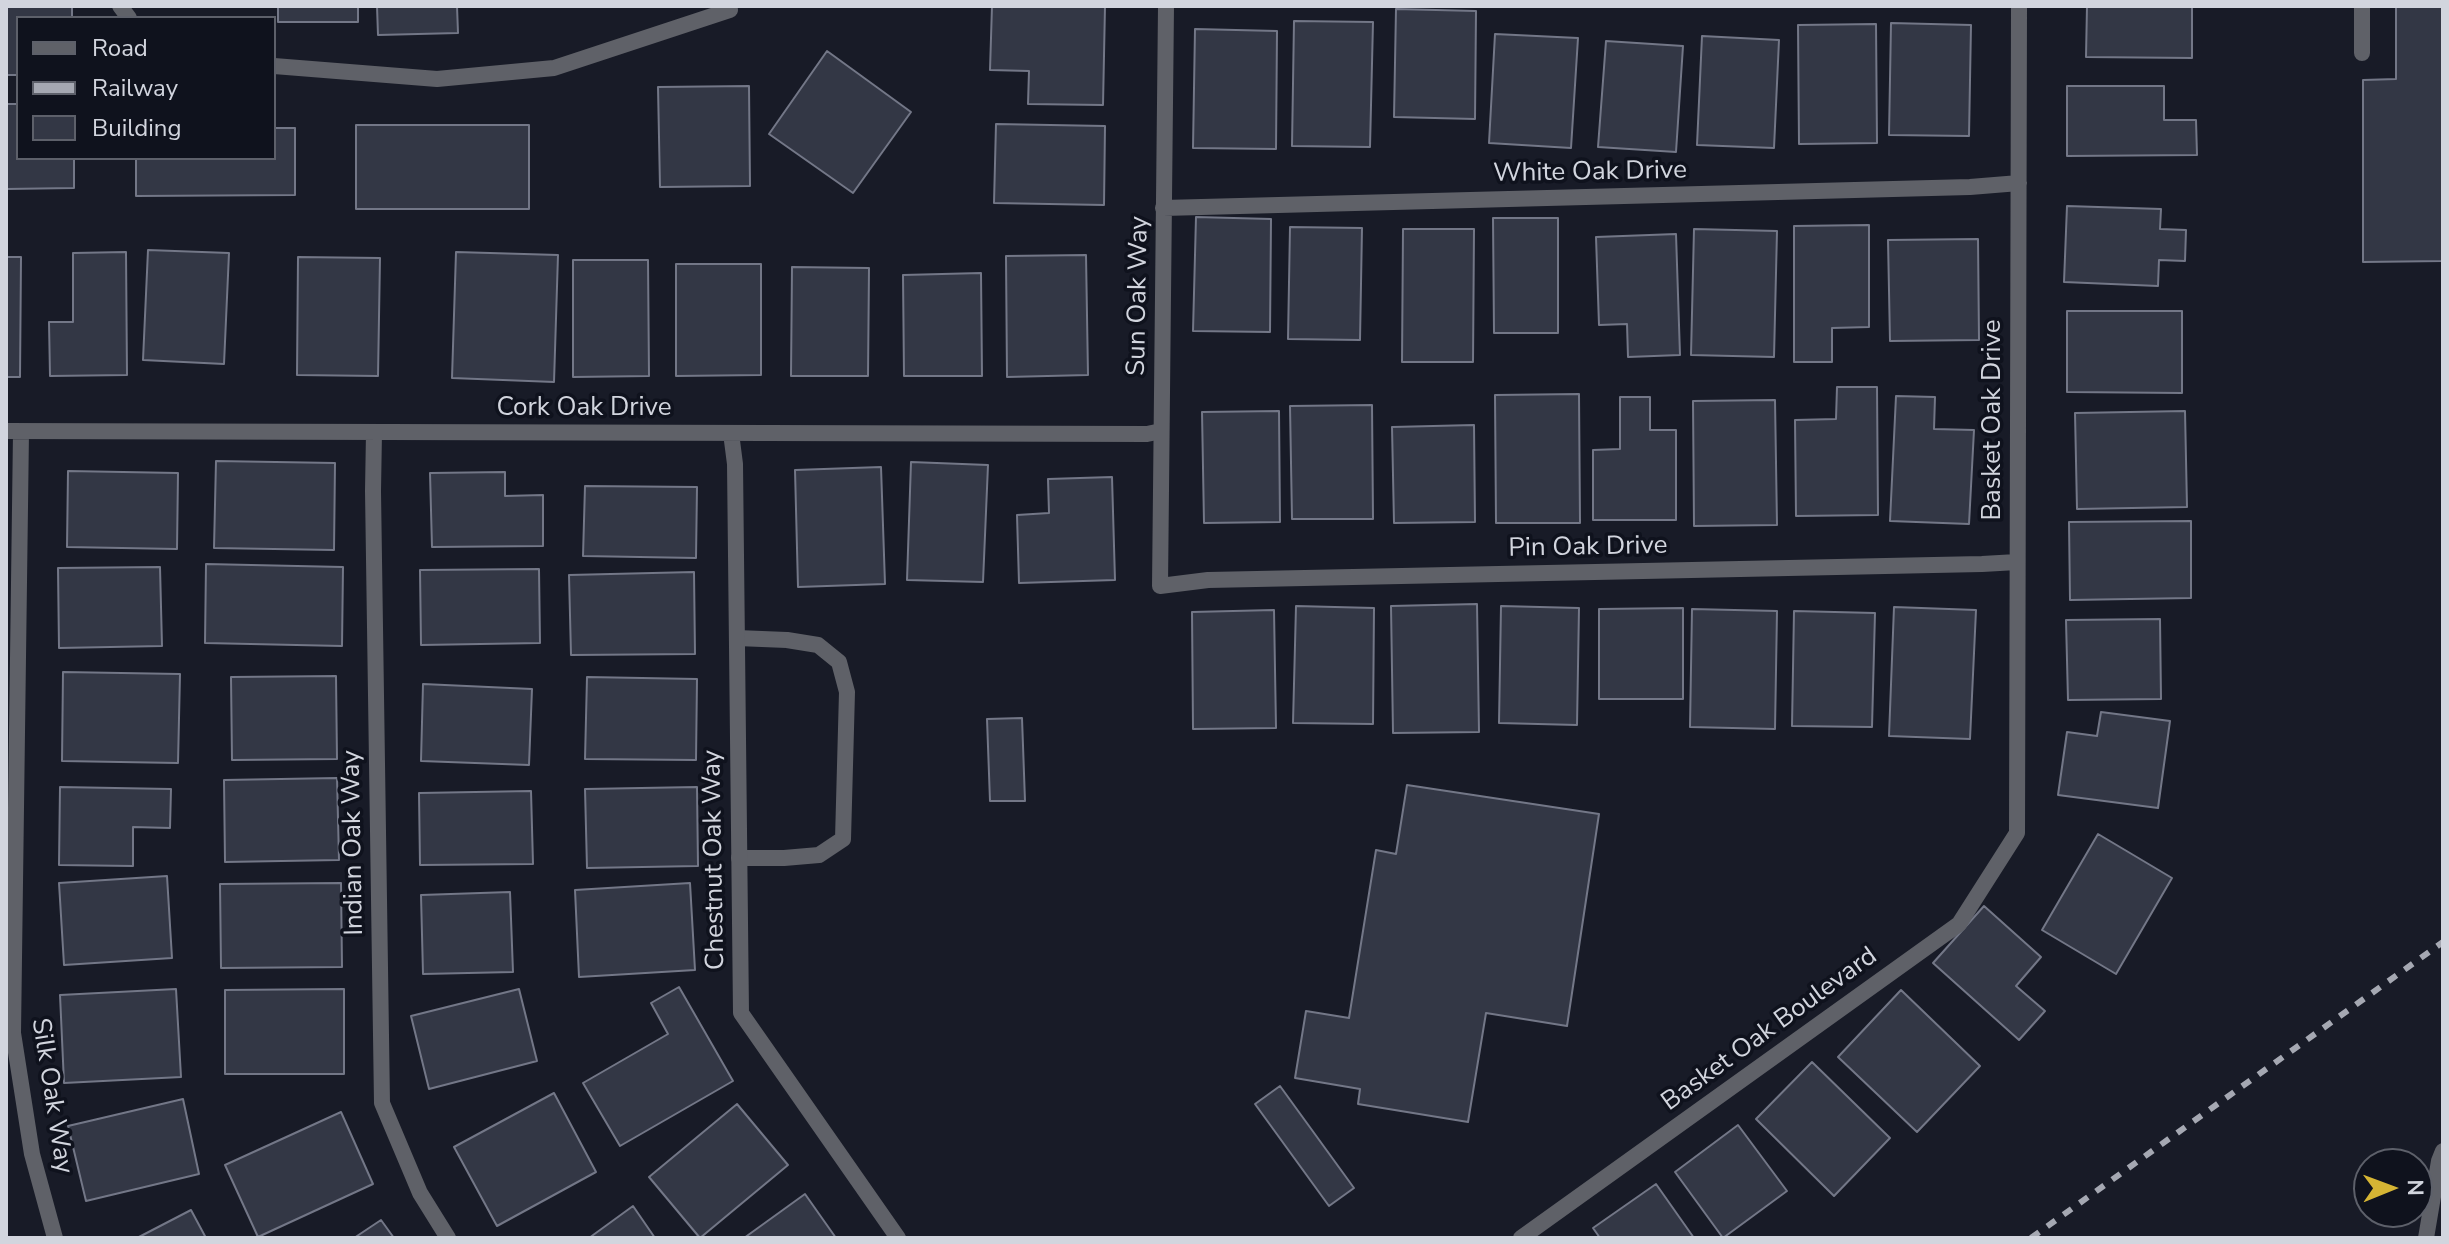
<!DOCTYPE html>
<html>
<head>
<meta charset="utf-8">
<style>
	body { margin:0 }
	#map { position:relative; width:2449px; height:1244px; overflow:hidden; background:#181b27; font-family:"Nunito Sans",sans-serif }
	canvas { display:block }
	.frame { position:absolute; inset:0; border:8px solid #d2d5de; pointer-events:none }
	.legend { position:absolute; left:16px; top:16px; width:260px; height:144px; box-sizing:border-box; background:#0f121d; border:2px solid #5d606a; margin:0; padding:10px 14px; list-style:none; font-size:24px; color:#d2d5de }
	.legend li { display:flex; align-items:center; gap:16px; height:40px }
	.legend b { width:40px; border:2px solid #5d606a }
	.north { position:absolute; left:2353px; top:1148px; width:80px; height:80px; box-sizing:border-box; background:#0f121d; border:2px solid #5d606a; border-radius:50%; rotate:89deg; font-size:22px; font-weight:700; line-height:32px; text-align:center; color:#d2d5de }
	.north::after { content:''; display:block; margin:auto; width:28px; height:36px; background:#d6b534; clip-path:polygon(50% 0,100% 100%,50% 72%,0 100%) }
</style>
</head>
<body>
<div id="map">
<canvas width="2449" height="1244"></canvas>
<div class="frame"></div>
<ul class="legend">
<li><b style="height:10px;background:#5f6168"></b>Road</li>
<li><b style="height:10px;background:#a5a8b2"></b>Railway</li>
<li><b style="height:22px;background:#333745"></b>Building</li>
</ul>
<div class="north">N</div>
</div>
<script>
const c = document.querySelector('canvas').getContext('2d');
c.lineJoin = 'round';
function fill(path, color) { c.fillStyle = color; c.fill(path, 'evenodd'); }
function trace(path, color, width, dash) { c.strokeStyle = color; c.lineWidth = width; c.lineCap = dash ? 'butt' : 'round'; c.setLineDash(dash || []); c.stroke(path); }
function write(font, color, halo, rows, align = 'center') {
  c.font = font + ' "Nunito Sans",sans-serif'; c.lineWidth = 7; c.setLineDash([]); c.textBaseline = 'middle'; c.strokeStyle = halo; c.fillStyle = color; for (const [text, x, y, turn = 0] of rows) {
    c.save(); c.translate(x, y); c.rotate((+turn || 0) * Math.PI / 180); c.textAlign = isNaN(turn) ? turn : align; if (halo) c.strokeText(text, 0, 0); c.fillText(text, 0, 0); c.restore();
  }
}
const building = new Path2D(`
	M 6,6 L 72,6 L 72,18 L 18,18 L 18,75 L 6,75 Z
	M 278,6 L 358,6 L 358,22 L 278,22 Z
	M 377,6 L 457,6 L 458,33 L 378,35 Z
	M 992,6 L 1105,6 L 1103,105 L 1028,104 L 1029,71 L 990,70 Z
	M 2087,6 L 2192,6 L 2192,58 L 2086,57 Z
	M 2396,6 L 2443,6 L 2443,261 L 2363,262 L 2363,80 L 2396,79 Z
	M 1396,9 L 1476,11 L 1475,119 L 1394,117 Z
	M 1294,21 L 1373,22 L 1370,147 L 1292,146 Z
	M 1891,23 L 1971,25 L 1969,136 L 1889,135 Z
	M 1876,24 L 1877,143 L 1799,144 L 1798,25 Z
	M 1195,29 L 1277,31 L 1276,149 L 1193,148 Z
	M 1495,34 L 1578,38 L 1571,148 L 1489,143 Z
	M 1702,36 L 1779,40 L 1774,148 L 1697,145 Z
	M 1606,41 L 1683,46 L 1676,152 L 1598,147 Z
	M 827,51 L 911,112 L 853,193 L 769,134 Z
	M 749,86 L 750,186 L 660,187 L 658,87 Z
	M 2067,86 L 2164,86 L 2164,120 L 2196,120 L 2197,155 L 2067,156 Z
	M 6,104 L 18,104 L 18,158 L 74,158 L 74,188 L 6,189 Z
	M 996,124 L 1105,126 L 1104,205 L 994,203 Z
	M 356,125 L 529,125 L 529,209 L 356,209 Z
	M 274,128 L 295,128 L 295,195 L 136,196 L 136,158 L 274,158 Z
	M 2067,206 L 2161,209 L 2160,229 L 2186,230 L 2185,261 L 2159,260 L 2158,286 L 2064,282 Z
	M 1196,217 L 1271,219 L 1270,332 L 1193,331 Z
	M 1493,218 L 1558,218 L 1558,333 L 1494,333 Z
	M 1869,225 L 1869,327 L 1832,328 L 1832,362 L 1794,362 L 1794,226 Z
	M 1290,227 L 1362,228 L 1360,340 L 1288,339 Z
	M 1403,229 L 1474,229 L 1473,362 L 1402,362 Z
	M 1694,229 L 1777,231 L 1774,357 L 1691,355 Z
	M 1676,234 L 1680,355 L 1628,357 L 1627,324 L 1599,325 L 1596,237 Z
	M 1978,239 L 1979,340 L 1890,341 L 1888,240 Z
	M 148,250 L 229,253 L 224,364 L 143,360 Z
	M 126,252 L 127,375 L 50,376 L 49,322 L 73,322 L 73,253 Z
	M 456,252 L 558,255 L 554,382 L 452,378 Z
	M 1086,255 L 1088,375 L 1007,377 L 1006,256 Z
	M 6,257 L 21,257 L 20,377 L 6,377 Z
	M 298,257 L 380,258 L 378,376 L 297,375 Z
	M 573,260 L 648,260 L 649,376 L 573,377 Z
	M 676,264 L 761,264 L 761,375 L 676,376 Z
	M 792,267 L 869,268 L 868,376 L 791,376 Z
	M 981,273 L 982,376 L 904,376 L 903,275 Z
	M 2067,311 L 2182,311 L 2182,393 L 2067,392 Z
	M 1837,387 L 1877,387 L 1878,515 L 1796,516 L 1795,420 L 1836,419 Z
	M 1579,394 L 1580,523 L 1496,523 L 1495,395 Z
	M 1896,396 L 1935,397 L 1934,429 L 1974,430 L 1969,524 L 1890,521 Z
	M 1620,397 L 1650,397 L 1650,430 L 1676,430 L 1676,520 L 1593,520 L 1593,450 L 1620,449 Z
	M 1775,400 L 1777,525 L 1694,526 L 1693,401 Z
	M 1372,405 L 1373,519 L 1292,519 L 1290,406 Z
	M 1279,411 L 1280,522 L 1204,523 L 1202,412 Z
	M 2185,411 L 2187,507 L 2077,509 L 2075,413 Z
	M 1474,425 L 1475,522 L 1394,523 L 1392,427 Z
	M 216,461 L 335,463 L 334,550 L 214,548 Z
	M 911,462 L 988,465 L 983,582 L 907,580 Z
	M 881,467 L 885,584 L 798,587 L 795,470 Z
	M 68,471 L 178,473 L 177,549 L 67,547 Z
	M 505,472 L 505,496 L 543,495 L 543,546 L 432,547 L 430,473 Z
	M 1112,477 L 1115,580 L 1019,583 L 1017,515 L 1049,513 L 1048,479 Z
	M 585,486 L 697,487 L 696,558 L 583,556 Z
	M 2191,521 L 2191,598 L 2070,600 L 2069,522 Z
	M 206,564 L 343,567 L 342,646 L 205,643 Z
	M 160,567 L 162,646 L 59,648 L 58,568 Z
	M 539,569 L 540,643 L 421,645 L 420,570 Z
	M 694,572 L 695,654 L 571,655 L 569,575 Z
	M 1477,604 L 1479,732 L 1393,733 L 1391,606 Z
	M 1296,606 L 1374,608 L 1373,724 L 1293,723 Z
	M 1501,606 L 1579,608 L 1577,725 L 1499,723 Z
	M 1894,607 L 1976,610 L 1970,739 L 1889,736 Z
	M 1683,608 L 1683,699 L 1599,699 L 1599,609 Z
	M 1692,609 L 1777,611 L 1775,729 L 1690,727 Z
	M 1274,610 L 1276,728 L 1193,729 L 1192,612 Z
	M 1794,611 L 1875,613 L 1872,727 L 1792,726 Z
	M 2160,619 L 2161,699 L 2068,700 L 2066,620 Z
	M 63,672 L 180,674 L 178,763 L 62,761 Z
	M 336,676 L 337,759 L 232,760 L 231,677 Z
	M 587,677 L 697,679 L 696,760 L 585,759 Z
	M 423,684 L 532,689 L 529,765 L 421,761 Z
	M 2101,712 L 2170,721 L 2158,808 L 2058,795 L 2067,732 L 2097,736 Z
	M 1022,718 L 1025,801 L 990,801 L 987,719 Z
	M 337,778 L 339,860 L 225,862 L 224,780 Z
	M 1407,785 L 1599,814 L 1567,1026 L 1486,1013 L 1468,1122 L 1358,1104 L 1360,1089 L 1295,1078 L 1306,1011 L 1349,1018 L 1376,850 L 1396,854 Z
	M 60,787 L 171,789 L 170,828 L 133,827 L 133,866 L 59,865 Z
	M 697,787 L 698,866 L 587,868 L 585,789 Z
	M 531,791 L 533,864 L 420,865 L 419,793 Z
	M 2098,834 L 2172,878 L 2116,974 L 2042,930 Z
	M 167,876 L 172,958 L 64,965 L 59,883 Z
	M 341,883 L 342,967 L 221,968 L 220,884 Z
	M 690,883 L 695,970 L 579,977 L 575,890 Z
	M 510,892 L 513,972 L 423,974 L 421,895 Z
	M 1984,906 L 2041,957 L 2016,986 L 2045,1011 L 2019,1040 L 1933,963 Z
	M 679,987 L 733,1081 L 620,1146 L 583,1083 L 668,1034 L 651,1003 Z
	M 176,989 L 181,1077 L 64,1083 L 60,995 Z
	M 344,989 L 344,1074 L 225,1074 L 225,990 Z
	M 519,989 L 537,1061 L 429,1089 L 411,1016 Z
	M 1901,990 L 1980,1066 L 1917,1132 L 1838,1057 Z
	M 1812,1062 L 1890,1138 L 1834,1196 L 1756,1119 Z
	M 1280,1086 L 1354,1188 L 1329,1206 L 1255,1104 Z
	M 554,1093 L 596,1172 L 497,1226 L 454,1147 Z
	M 183,1099 L 199,1174 L 86,1201 L 68,1126 Z
	M 737,1104 L 788,1165 L 700,1238 L 649,1177 Z
	M 341,1112 L 373,1184 L 258,1237 L 225,1165 Z
	M 1738,1125 L 1787,1191 L 1723,1238 L 1675,1172 Z
	M 1656,1184 L 1694,1238 L 1600,1238 L 1593,1228 Z
	M 805,1194 L 836,1238 L 744,1238 Z
	M 633,1206 L 655,1238 L 589,1238 Z
	M 191,1210 L 206,1238 L 137,1238 Z
	M 381,1220 L 394,1238 L 354,1238 Z`);
fill(building, '#333745');
trace(building, '#737787', 2);
trace(new Path2D(`
	M 2362,6 L 2362,53
	M 737,638 L 787,640 L 818,645 L 839,662 L 847,692 L 843,839 L 819,855 L 784,858 L 739,858
	M 2426,1238 L 2439,1161 L 2443,1151`), '#5f6168', 16);
trace(new Path2D(`
	M 120,6 L 129,18
	M 1166,6 L 1160,586 L 1208,580 L 1982,564 L 2017,562
	M 274,66 L 437,79 L 554,68 L 730,10
	M 1163,208 L 1970,187 L 2019,183
	M 6,431 L 1147,434 L 1161,431
	M 21,432 L 13,1033 L 32,1154 L 55,1238
	M 374,432 L 373,491 L 382,1103 L 420,1193 L 448,1238
	M 731,433 L 735,464 L 741,1013 L 898,1238
	M 1521,1238 L 1959,924 L 2017,833 L 2019,6`), '#5f6168', 16);
trace(new Path2D(`
	M 2031,1238 L 2443,942`), '#a5a8b2', 6, [10, 10]);
write('26px', '#d2d5de', '#0f121d', [
	["White Oak Drive",1590,173,-1],
	["Sun Oak Way",1139,296,-89],
	["Cork Oak Drive",584,409],
	["Basket Oak Drive",1994,420,-90],
	["Pin Oak Drive",1588,548,-1],
	["Indian Oak Way",354,843,-91],
	["Chestnut Oak Way",715,860,-91],
	["Basket Oak Boulevard",1770,1030,-36],
	["Silk Oak Way",51,1096,81]
]);
</script>
</body>
</html>
